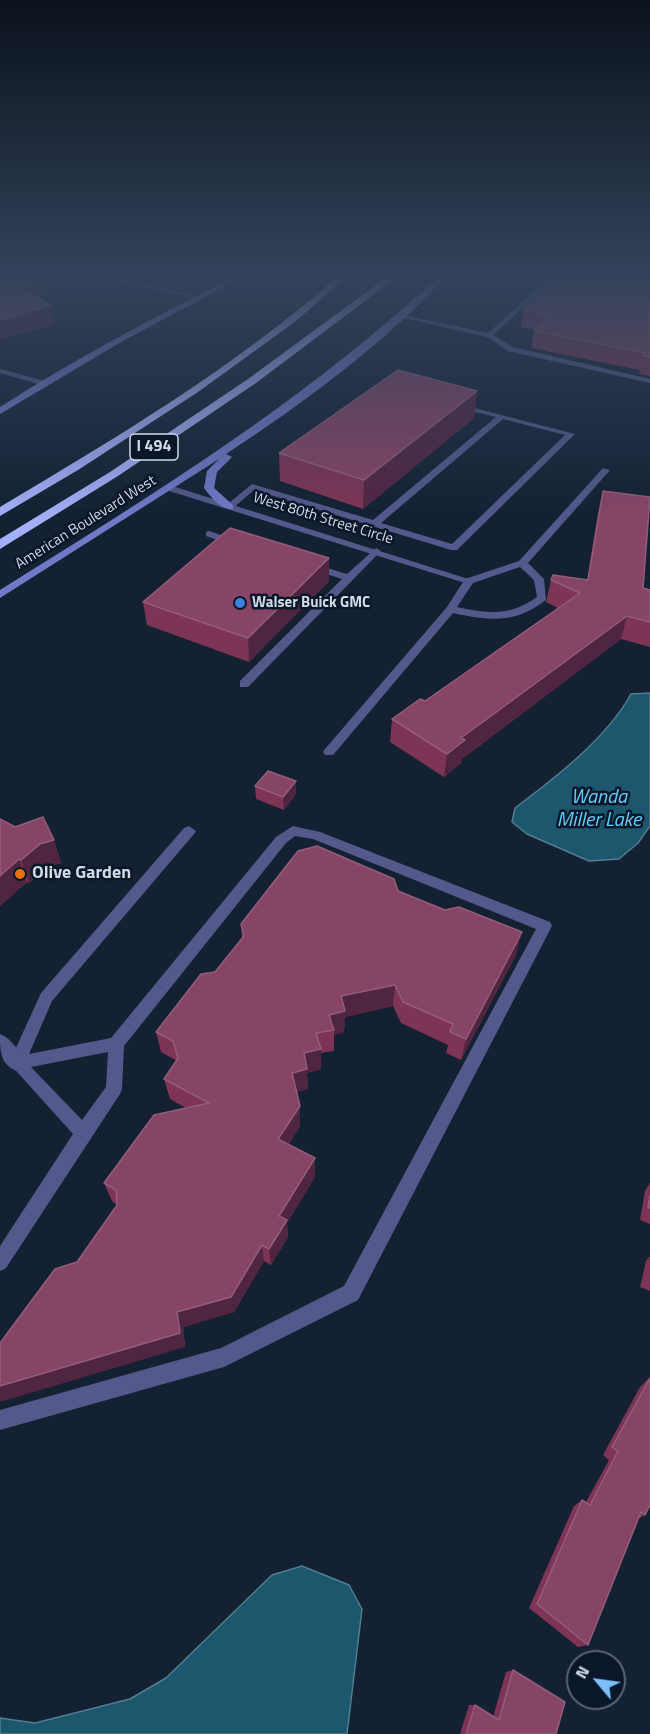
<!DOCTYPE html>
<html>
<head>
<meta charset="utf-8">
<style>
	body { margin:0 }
	#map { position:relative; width:650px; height:1734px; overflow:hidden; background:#132133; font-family:"Titillium Web",sans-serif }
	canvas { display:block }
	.north { position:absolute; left:566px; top:1650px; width:60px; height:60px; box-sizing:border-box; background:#0a1729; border:2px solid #5a6575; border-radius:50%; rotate:299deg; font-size:16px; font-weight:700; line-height:24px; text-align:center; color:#d1dae7 }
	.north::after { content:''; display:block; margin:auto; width:21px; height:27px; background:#7dbef9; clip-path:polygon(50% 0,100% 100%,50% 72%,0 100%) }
</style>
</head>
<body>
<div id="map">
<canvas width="650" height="1734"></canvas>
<div class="north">N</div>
</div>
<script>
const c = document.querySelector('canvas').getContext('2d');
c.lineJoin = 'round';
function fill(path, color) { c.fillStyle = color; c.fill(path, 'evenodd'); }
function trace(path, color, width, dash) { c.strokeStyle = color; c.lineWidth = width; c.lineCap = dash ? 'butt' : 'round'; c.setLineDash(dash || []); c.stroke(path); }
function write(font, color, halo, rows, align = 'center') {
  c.font = font + ' "Titillium Web",sans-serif'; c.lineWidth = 5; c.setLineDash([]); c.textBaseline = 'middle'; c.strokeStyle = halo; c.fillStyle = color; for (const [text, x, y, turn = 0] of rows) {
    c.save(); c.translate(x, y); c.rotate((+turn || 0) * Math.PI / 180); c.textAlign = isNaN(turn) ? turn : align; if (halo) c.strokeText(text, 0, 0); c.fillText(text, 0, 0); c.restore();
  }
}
const water = new Path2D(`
	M 650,693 L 650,826 L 638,843 L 619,859 L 589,861 L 527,834 L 512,822 L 515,808 C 555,778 607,738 631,694 Z
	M 302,1566 L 349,1585 L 362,1609 L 347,1734 L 0,1734 L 0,1718 L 35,1723 L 130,1699 L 166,1678 L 272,1575 Z`);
fill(water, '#1c576e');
trace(water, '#527e92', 1.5);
fill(new Path2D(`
	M 98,277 L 113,277 L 202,297 L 199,299 Z
	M 550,277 L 557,277 L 493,335 L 513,347 L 650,379 L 650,383 L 508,351 L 487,337 L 399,317 L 402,315 L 488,333 Z
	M 0,369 L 45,381 L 46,383 L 42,385 L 0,373 Z
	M 455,403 L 575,434 L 457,550 L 451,550 L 254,490 L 232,509 L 224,507 L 252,484 L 373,520 L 496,417 L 455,407 ZM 503,419 L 565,435 L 452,544 L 381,523 Z
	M 603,468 L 610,470 L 528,563 L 544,579 L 546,600 C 515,624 490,621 453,613 L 333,755 L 325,755 L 323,752 L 325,749 L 447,607 L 465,579 L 519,561 ZM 520,567 L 534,580 L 537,597 C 511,616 487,614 457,607 L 473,583 Z
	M 209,531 L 238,541 L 240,543 L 235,546 L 206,536 L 206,532 Z
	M 376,548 L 381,551 L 379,553 L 248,687 L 240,687 L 240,681 L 342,579 L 311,569 L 311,565 L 317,565 L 347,574 Z
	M 189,826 L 196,831 L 194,834 L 52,1001 L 29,1054 L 111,1038 L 276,837 L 293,826 L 320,832 L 550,922 L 552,926 L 358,1300 L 224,1367 L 0,1430 L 0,1410 L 221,1348 L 344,1286 L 536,929 L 313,839 L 295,836 L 286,843 L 124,1046 L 122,1089 L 120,1094 L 6,1268 L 0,1271 L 0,1246 L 73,1134 L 9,1063 L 41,993 L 184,828 ZM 108,1052 L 106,1087 L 82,1120 L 31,1067 Z`), '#53598b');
fill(new Path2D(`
	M 166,486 L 172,486 L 475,581 L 469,584 L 465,583 L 166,490 Z
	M 0,1034 C 11,1038 21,1053 26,1063 L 23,1069 L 17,1071 C 0,1065 0,1050 0,1034 Z`), '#53598b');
fill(new Path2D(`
	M 234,277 L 243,277 L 121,342 L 0,414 L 0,407 C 75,359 154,317 234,277 Z
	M 438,277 L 446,277 C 382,345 304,403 226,454 L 232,457 L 217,472 L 214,488 L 233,505 L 233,509 C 221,510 211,497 204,488 L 207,471 L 219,459 L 0,598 L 0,590 C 156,493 303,402 438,277 Z`), '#7079c8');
fill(new Path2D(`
	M 337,277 L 347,277 L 292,324 L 198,392 L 78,470 L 0,516 L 0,507 C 116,438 235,367 337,277 Z
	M 387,277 L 397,277 L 256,383 L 118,476 L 0,549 L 0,539 L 110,472 L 248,379 Z`), '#a4aff9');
fill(new Path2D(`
	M 563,277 L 650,277 L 650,376 L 639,374 L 640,370 L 531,348 L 534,331 L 535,330 L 521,327 L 523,310 L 562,282 Z
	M 477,391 L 474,418 L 363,509 L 280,481 L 279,453 Z
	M 603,491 L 643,588 L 650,590 L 650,647 L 621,639 L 462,759 L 461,763 L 444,777 L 390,742 L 392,719 L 425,701 L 558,608 L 546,602 L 551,580 L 587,580 L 598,513 Z
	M 329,581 L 249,662 L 147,625 L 143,602 Z
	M 255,786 L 296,794 L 284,810 L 256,799 Z
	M 15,827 L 54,840 L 61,863 L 48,866 L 29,883 L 27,882 L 0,906 Z
	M 398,891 L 516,955 L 461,1060 L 446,1053 L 448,1045 L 401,1023 L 393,1006 L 345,1017 L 344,1032 L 334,1035 L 334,1051 L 321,1053 L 321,1069 L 307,1073 L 308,1089 L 296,1092 L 300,1126 L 289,1144 L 315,1177 L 287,1223 L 288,1237 L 271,1265 L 264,1261 L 234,1312 L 183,1327 L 185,1347 L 77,1262 L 117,1205 L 112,1201 L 104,1183 L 186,1108 L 170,1099 L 164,1079 L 177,1061 L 161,1052 L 156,1032 L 215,972 L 242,938 L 241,924 Z
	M 650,1183 L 650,1224 L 640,1220 L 645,1191 Z
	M 650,1256 L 650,1291 L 640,1287 L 646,1261 Z
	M 650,1377 L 645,1515 L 638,1519 L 588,1645 L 578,1647 L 529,1608 L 574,1506 L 582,1500 L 586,1502 L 609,1460 L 603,1455 L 640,1387 Z
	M 513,1670 L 556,1734 L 460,1734 L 469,1705 L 475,1705 L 493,1717 L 506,1672 Z`), '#7e3455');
fill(new Path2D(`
	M 38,277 L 60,277 L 61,282 L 26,307 L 22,288 Z
	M 51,305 L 55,324 L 0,340 L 0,320 Z
	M 477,391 L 474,418 L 363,509 L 364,480 Z
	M 329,558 L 329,581 L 249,662 L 248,638 Z
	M 627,616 L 621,639 L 462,759 L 461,763 L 444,777 L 447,754 L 461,738 Z
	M 296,781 L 296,794 L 284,810 L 283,797 Z
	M 54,840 L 61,863 L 48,866 L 29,883 L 21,860 L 40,844 Z
	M 19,859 L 27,882 L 0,906 L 0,876 Z
	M 522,932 L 516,955 L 461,1060 L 466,1039 Z
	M 395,985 L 393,1006 L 345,1017 L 344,1032 L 334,1035 L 334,1030 L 329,1015 L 341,996 Z
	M 321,1049 L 321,1069 L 307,1073 L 308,1089 L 293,1093 L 292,1073 L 304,1053 Z
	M 300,1106 L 300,1126 L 280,1158 L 278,1139 Z
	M 315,1158 L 315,1177 L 287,1223 L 288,1237 L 271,1265 L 269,1249 L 279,1216 Z
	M 262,1245 L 264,1261 L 234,1312 L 183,1327 L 185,1347 L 0,1402 L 0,1386 Z`), '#502541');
const building = new Path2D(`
	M 0,277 L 38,277 L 22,288 L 51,305 L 0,320 Z
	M 582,277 L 650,277 L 650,290 L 620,284 L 615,290 L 650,299 L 650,357 L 643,356 L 646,353 L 534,331 L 550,315 L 523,310 L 556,280 L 610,291 L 615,288 L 614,284 Z
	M 398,370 L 477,391 L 364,480 L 279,453 Z
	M 603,491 L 650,497 L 643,588 L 650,590 L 650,622 L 627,616 L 461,738 L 465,740 L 447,754 L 392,719 L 420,699 L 425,701 L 580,593 L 551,580 L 553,575 L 588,580 Z
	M 230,528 L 329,558 L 248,638 L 143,602 Z
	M 268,771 L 296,781 L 283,797 L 255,786 Z
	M 43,817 L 54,840 L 40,844 L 21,860 L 19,859 L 0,876 L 0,819 L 15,827 Z
	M 317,846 L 394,879 L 398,891 L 445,910 L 459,907 L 522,932 L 466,1039 L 450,1032 L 453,1024 L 403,1002 L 395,985 L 341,996 L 345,1011 L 329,1015 L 334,1030 L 316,1033 L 321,1049 L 304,1053 L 307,1069 L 292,1073 L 300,1106 L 278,1139 L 315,1158 L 279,1216 L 287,1220 L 269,1249 L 262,1245 L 231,1297 L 177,1312 L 180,1333 L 0,1386 L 0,1343 L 55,1269 L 77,1262 L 117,1205 L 116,1190 L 104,1183 L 154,1115 L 209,1103 L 164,1079 L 178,1058 L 173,1041 L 156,1032 L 201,974 L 215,972 L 244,936 L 241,924 L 298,851 Z
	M 650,1196 L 650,1208 L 648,1207 Z
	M 650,1378 L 650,1505 L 645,1515 L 641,1512 L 588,1645 L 537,1604 L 582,1500 L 590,1505 L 618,1451 L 612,1447 Z
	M 513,1670 L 565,1702 L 556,1734 L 466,1734 L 475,1705 L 499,1720 Z`);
fill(building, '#874565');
trace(building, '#935d79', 1.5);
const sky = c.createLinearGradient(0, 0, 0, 520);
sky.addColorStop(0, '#0a121c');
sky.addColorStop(0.53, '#33435b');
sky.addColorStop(1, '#33435b00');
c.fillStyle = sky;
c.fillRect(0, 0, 650, 520);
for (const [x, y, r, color] of [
	[240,603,6,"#3f7fe0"],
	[20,874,6,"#e8710a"]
]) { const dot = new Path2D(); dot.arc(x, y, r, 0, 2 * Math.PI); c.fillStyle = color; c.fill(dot); trace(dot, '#0a1729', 2); }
write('15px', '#d1dae7', '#0a1729', [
	["West 80th Street Circle",323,519,17],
	["American Boulevard West",86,523,-32]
]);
write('bold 15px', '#d1dae7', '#0a1729', [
	["Walser Buick GMC",252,603]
], 'left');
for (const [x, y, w] of [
	[154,447,48]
]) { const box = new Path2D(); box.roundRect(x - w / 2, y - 13, w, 26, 4.5); c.fillStyle = '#0a1729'; c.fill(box); trace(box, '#d1dae7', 1.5); }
write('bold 16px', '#d1dae7', null, [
	["I 494",154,447]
]);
write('bold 18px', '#d1dae7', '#0a1729', [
	["Olive Garden",32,874]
], 'left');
write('italic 20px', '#61cefb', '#0a1729', [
	["Wanda",599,798],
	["Miller Lake",599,821]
]);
</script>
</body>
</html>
